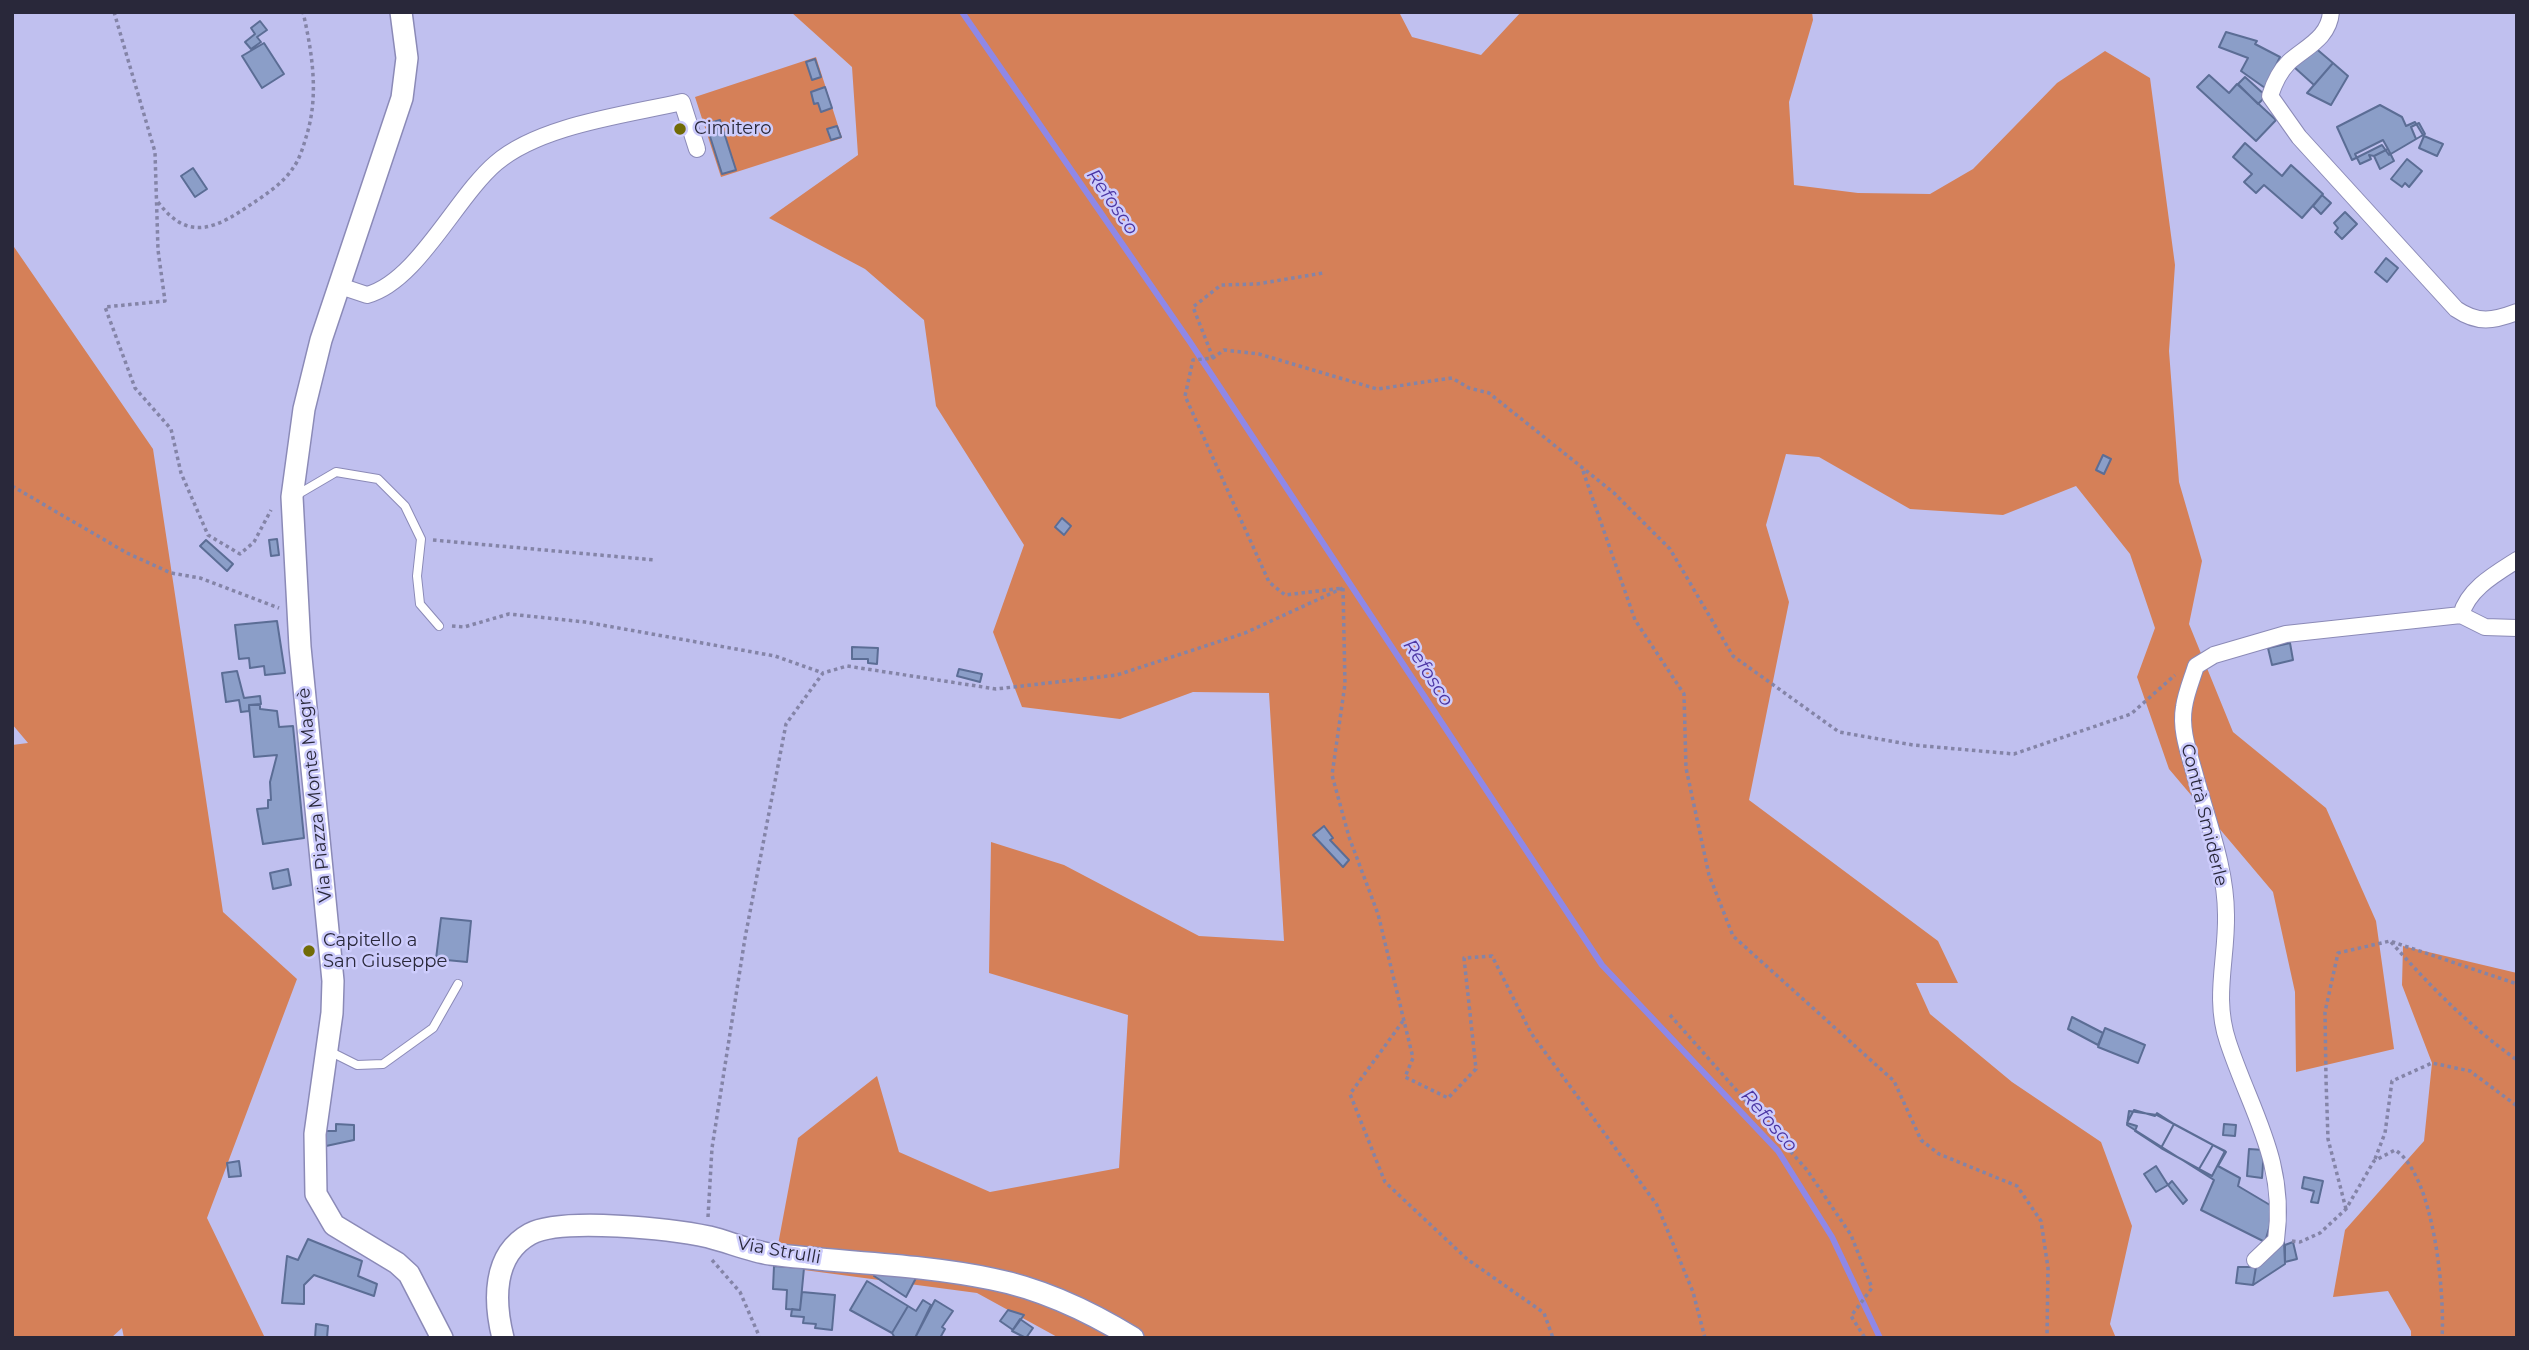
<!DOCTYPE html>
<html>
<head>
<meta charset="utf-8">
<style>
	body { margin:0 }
	#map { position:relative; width:2529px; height:1350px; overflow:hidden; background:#c0c0ef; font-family:Montserrat,sans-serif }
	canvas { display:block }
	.frame { position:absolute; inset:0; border:14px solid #29283a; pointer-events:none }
</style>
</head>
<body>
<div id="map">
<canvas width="2529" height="1350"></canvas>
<div class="frame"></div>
</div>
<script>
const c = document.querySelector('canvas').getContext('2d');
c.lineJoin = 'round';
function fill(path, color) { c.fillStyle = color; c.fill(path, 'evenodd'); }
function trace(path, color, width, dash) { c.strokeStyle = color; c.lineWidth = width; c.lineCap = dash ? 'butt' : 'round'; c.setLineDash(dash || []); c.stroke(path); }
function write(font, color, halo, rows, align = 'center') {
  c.font = font + ' Montserrat,sans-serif'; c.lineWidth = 5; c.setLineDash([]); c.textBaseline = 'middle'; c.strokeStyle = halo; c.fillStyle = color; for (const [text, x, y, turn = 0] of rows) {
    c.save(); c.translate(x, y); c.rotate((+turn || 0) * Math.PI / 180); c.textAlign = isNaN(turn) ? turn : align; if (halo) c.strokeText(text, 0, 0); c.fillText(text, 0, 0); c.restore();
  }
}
fill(new Path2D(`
	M 791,12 L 1399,12 L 1412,37 L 1481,55 L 1521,12 L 1812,12 L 1813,20 L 1789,102 L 1794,185 L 1858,193 L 1930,194 L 1973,169 L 2057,83 L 2105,51 L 2150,78 L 2175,265 L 2169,351 L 2179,482 L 2202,561 L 2189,624 L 2233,732 L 2326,808 L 2376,921 L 2394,1049 L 2296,1072 L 2295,992 L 2273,892 L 2169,769 L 2137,677 L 2155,628 L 2130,554 L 2076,486 L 2003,515 L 1910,509 L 1819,457 L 1786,454 L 1766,525 L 1789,602 L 1749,800 L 1938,941 L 1958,983 L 1916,983 L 1930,1014 L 2012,1082 L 2101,1142 L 2132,1226 L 2110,1324 L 2116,1338 L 1059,1338 L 977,1293 L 774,1266 L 798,1138 L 877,1076 L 899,1152 L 990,1192 L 1119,1168 L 1128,1015 L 989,973 L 991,842 L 1064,865 L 1199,936 L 1284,941 L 1269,693 L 1193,692 L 1120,719 L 1022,707 L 993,632 L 1024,545 L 936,406 L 924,320 L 865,269 L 769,218 L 858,155 L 852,67 Z
	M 816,57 L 842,138 L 721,177 L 695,97 Z
	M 12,244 L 153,449 L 223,912 L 297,979 L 207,1218 L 265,1338 L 124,1338 L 122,1328 L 111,1338 L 12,1338 L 12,745 L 28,743 L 12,724 Z
	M 2403,946 L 2517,973 L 2517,1338 L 2411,1338 L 2411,1331 L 2388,1291 L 2333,1297 L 2345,1230 L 2424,1141 L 2432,1063 L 2402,985 Z`), '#d58058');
trace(new Path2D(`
	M 962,12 L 1190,342 L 1602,965 L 1778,1151 L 1832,1237 L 1880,1338`), '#8f88e7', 6);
const building = new Path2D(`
	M 260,21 L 267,30 L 257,37 L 261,42 L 251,49 L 245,42 L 255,34 L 251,28 Z
	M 2226,32 L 2257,41 L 2255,44 L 2280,57 L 2265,88 L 2241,71 L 2248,58 L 2219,47 Z
	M 264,43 L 284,74 L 262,88 L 242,56 Z
	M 2313,46 L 2333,63 L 2314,85 L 2294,67 Z
	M 815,59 L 821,77 L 812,80 L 806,62 Z
	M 2333,63 L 2348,76 L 2331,105 L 2307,93 Z
	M 2209,75 L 2229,93 L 2237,84 L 2276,120 L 2256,141 L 2197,87 Z
	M 2245,77 L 2266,96 L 2258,104 L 2238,84 Z
	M 825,87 L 832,108 L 821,112 L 818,103 L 814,104 L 811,92 Z
	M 2380,105 L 2402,117 L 2406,126 L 2415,122 L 2423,135 L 2389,155 L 2382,145 L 2352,160 L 2337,127 Z
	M 720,120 L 736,170 L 722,174 L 706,124 Z
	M 2419,123 L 2425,134 L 2416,139 L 2411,127 Z
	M 837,126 L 841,137 L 831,140 L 827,129 Z
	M 2424,136 L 2443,144 L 2437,156 L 2419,148 Z
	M 2383,140 L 2388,149 L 2374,156 L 2369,155 L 2371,159 L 2360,164 L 2355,154 Z
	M 2245,143 L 2282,176 L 2291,165 L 2323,194 L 2302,218 L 2264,185 L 2256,193 L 2244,182 L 2252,174 L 2233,157 Z
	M 2388,149 L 2394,161 L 2380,169 L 2374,156 Z
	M 2407,159 L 2422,171 L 2409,187 L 2405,183 L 2402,187 L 2391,179 Z
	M 193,168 L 207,189 L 195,197 L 181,176 Z
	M 2322,195 L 2331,203 L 2321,214 L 2313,206 Z
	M 2345,212 L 2357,224 L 2342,239 L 2335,232 L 2338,228 L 2334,223 Z
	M 2386,258 L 2398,268 L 2387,282 L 2375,272 Z
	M 2103,455 L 2111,459 L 2104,474 L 2096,470 Z
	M 1062,518 L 1071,526 L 1064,535 L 1055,527 Z
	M 277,539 L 279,555 L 271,556 L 269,540 Z
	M 206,540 L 233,564 L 227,571 L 200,546 Z
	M 277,621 L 285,673 L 265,675 L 264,666 L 250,668 L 249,658 L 239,659 L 235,625 Z
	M 2290,643 L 2293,660 L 2272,665 L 2268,648 Z
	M 852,647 L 878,648 L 877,664 L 868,663 L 868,659 L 852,659 Z
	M 959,669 L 982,674 L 980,682 L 957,676 Z
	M 237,671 L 244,698 L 260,696 L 261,704 L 249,705 L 249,711 L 241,712 L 239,700 L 226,702 L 222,673 Z
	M 249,705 L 260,705 L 260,709 L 277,711 L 279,727 L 293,726 L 304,838 L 263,844 L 257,809 L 268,808 L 268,800 L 271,800 L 270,782 L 277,755 L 254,757 Z
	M 1324,826 L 1333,838 L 1330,840 L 1349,860 L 1343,867 L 1313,835 Z
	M 288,869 L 291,885 L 273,889 L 270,873 Z
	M 441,918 L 471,921 L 467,962 L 436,959 Z
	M 2072,1017 L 2103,1033 L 2098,1045 L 2068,1029 Z
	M 2105,1028 L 2145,1045 L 2138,1063 L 2098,1047 Z
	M 2134,1110 L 2155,1116 L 2157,1113 L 2174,1124 L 2161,1148 L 2135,1131 L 2137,1126 L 2127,1123 Z
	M 2129,1111 L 2157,1115 L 2226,1152 L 2218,1166 L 2240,1178 L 2238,1186 L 2275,1208 L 2265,1242 L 2201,1210 L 2214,1180 L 2127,1125 Z
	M 336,1124 L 354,1125 L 354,1140 L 326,1146 L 326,1131 L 336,1131 Z
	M 2174,1124 L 2213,1145 L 2199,1169 L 2161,1148 Z
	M 2224,1124 L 2236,1125 L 2235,1136 L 2223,1135 Z
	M 2213,1145 L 2225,1151 L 2212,1176 L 2199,1169 Z
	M 2249,1149 L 2264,1150 L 2262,1178 L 2247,1176 Z
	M 239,1161 L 241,1176 L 229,1177 L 227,1163 Z
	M 2156,1166 L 2168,1185 L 2156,1192 L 2144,1174 Z
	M 2304,1177 L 2323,1181 L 2318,1203 L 2311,1202 L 2314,1191 L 2302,1188 Z
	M 2172,1181 L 2187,1200 L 2183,1204 L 2168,1185 Z
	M 308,1239 L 362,1261 L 358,1276 L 377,1284 L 374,1296 L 314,1275 L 304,1285 L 304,1304 L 282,1303 L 287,1256 L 298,1260 Z
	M 2284,1242 L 2285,1264 L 2253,1285 L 2256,1267 Z
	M 2293,1242 L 2297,1259 L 2285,1262 L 2285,1245 Z
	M 774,1266 L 804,1268 L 800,1310 L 786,1309 L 787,1290 L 773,1289 Z
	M 878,1266 L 916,1278 L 906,1297 L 874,1276 Z
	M 2238,1267 L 2256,1267 L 2253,1285 L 2236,1283 Z
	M 867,1281 L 908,1306 L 892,1333 L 850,1310 Z
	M 802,1292 L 835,1295 L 832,1330 L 815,1328 L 816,1324 L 803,1323 L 804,1317 L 791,1316 L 792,1309 L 800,1310 Z
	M 923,1300 L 931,1305 L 915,1338 L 895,1338 L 892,1333 L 908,1306 L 916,1311 Z
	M 935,1300 L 953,1311 L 942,1327 L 945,1329 L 940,1338 L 915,1338 Z
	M 1008,1310 L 1024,1315 L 1013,1330 L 1000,1321 Z
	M 1020,1319 L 1033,1328 L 1026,1338 L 1012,1331 Z
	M 316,1324 L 328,1326 L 327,1338 L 315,1338 Z`);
fill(building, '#8b9ec8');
trace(building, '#5b6d95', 2);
const lane = new Path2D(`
	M 295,496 L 336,472 L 378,479 L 405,506 L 421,539 L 417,576 L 420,604 L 439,626
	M 329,1051 L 357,1065 L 383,1064 L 433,1028 L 458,984`);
const street = new Path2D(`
	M 2331,12 C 2329,38 2306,47 2289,62 C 2279,72 2274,83 2270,96 L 2299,137 L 2456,309 C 2478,324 2493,321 2517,312
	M 340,286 L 367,295 C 417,282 456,197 496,163 C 540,125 626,115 682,102 L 697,149
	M 2461,615 C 2468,589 2495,574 2517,560
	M 2461,615 L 2485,627 L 2517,628
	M 2255,1260 L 2276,1240 C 2287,1162 2251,1112 2228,1042 C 2213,998 2227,959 2226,915 C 2226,868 2207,820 2195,775 C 2189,753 2180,730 2184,707 C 2186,693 2192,679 2196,666 L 2214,655 L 2286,634 L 2461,615`);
const secondary = new Path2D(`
	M 401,12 L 407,58 L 402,98 L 321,340 L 304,409 L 292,497 L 300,647 L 333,981 L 332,1013 L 315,1134 L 316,1194 L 334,1225 L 397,1263 L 409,1274 L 442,1338
	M 503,1338 C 494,1302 492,1255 530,1234 C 562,1217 672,1229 709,1237 C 729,1242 750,1251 770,1254 C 843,1263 920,1264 992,1279 C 1043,1289 1089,1311 1133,1338`);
trace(lane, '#8b8ab7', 10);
trace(street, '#8b8ab7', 18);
trace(secondary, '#8b8ab7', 24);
trace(new Path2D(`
	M 114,12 L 155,152 L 158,250 L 165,301 L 105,307 L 135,388 L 171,429 L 181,473 L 208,535 L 240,554 L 254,542 L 271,510
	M 158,202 C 189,244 218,227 253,203 C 267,194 284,182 293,168 C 300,159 304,144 307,134 C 319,94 312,52 303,12
	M 1213,358 L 1193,307 L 1221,285 L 1257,284 L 1323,273
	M 1583,471 L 1635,620 L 1684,694 L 1686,768 L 1709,875 L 1733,936 L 1894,1081 L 1921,1140 L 1939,1154 L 2017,1186 L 2041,1221 L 2048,1268 L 2047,1338
	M 12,486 L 127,553 L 171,573 L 200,578 L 279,608
	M 433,540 L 655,560
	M 1343,588 L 1345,684 L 1332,775 L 1349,837 L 1378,914 L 1397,992 L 1413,1058 L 1405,1077 L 1448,1098 L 1476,1069 L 1464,958 L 1492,956 L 1531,1033 L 1657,1205 L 1693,1292 L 1705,1338
	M 452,626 L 464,627 L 509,614 L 585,622 L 775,656 L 823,673
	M 2391,942 C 2430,986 2469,1026 2517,1060
	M 1670,1015 L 1807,1170 L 1851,1235 L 1872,1288 L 1851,1316 L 1865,1338
	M 1403,1021 L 1350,1094 L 1385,1182 L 1467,1259 L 1544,1313 L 1553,1338
	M 2375,1159 L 2385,1133 L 2392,1081 L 2432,1063 L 2470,1071 L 2517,1106
	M 2346,1209 L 2328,1139 L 2326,1079 L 2325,1012 L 2338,953 L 2390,941 L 2517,984
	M 708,1217 L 712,1148 L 745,938 L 786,724 L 823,673 L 847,666 L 996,689 L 1117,675 L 1245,633 L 1343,588 L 1285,595 L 1269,582 L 1185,396 L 1193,360 L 1213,358 L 1224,350 L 1259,354 L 1377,389 L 1452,378 L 1469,388 L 1489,393 L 1614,493 L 1670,549 L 1733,656 L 1839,732 L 1913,745 L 2014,754 L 2131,714 L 2175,675
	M 2292,1241 L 2300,1242 L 2320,1233 L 2346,1209 L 2374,1161 L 2395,1150 C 2434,1174 2445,1294 2442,1338
	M 712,1260 L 740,1292 L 760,1338`), '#8484a7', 3.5, [3.5, 3.5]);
trace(lane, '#fff', 8);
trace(street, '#fff', 16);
trace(secondary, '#fff', 21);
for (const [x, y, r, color] of [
	[680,129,7,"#716b06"],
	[309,951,7,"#716b06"]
]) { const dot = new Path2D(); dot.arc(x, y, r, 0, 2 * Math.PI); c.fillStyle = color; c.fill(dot); trace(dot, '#cdccfc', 2.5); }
write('18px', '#29283a', '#cdccfc', [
	["Cimitero",694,129],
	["Capitello a",323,941],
	["San Giuseppe",323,962]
], 'left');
write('18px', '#29283a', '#cdccfc', [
	["Via Piazza Monte Magrè",315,795,-96],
	["Contrà Smiderle",2204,815,76],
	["Via Strulli",779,1251,10]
]);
write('italic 19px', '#4b36a4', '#cdccfc', [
	["Refosco",1112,202,55],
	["Refosco",1428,673,57],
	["Refosco",1769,1121,49]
]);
</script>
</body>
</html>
